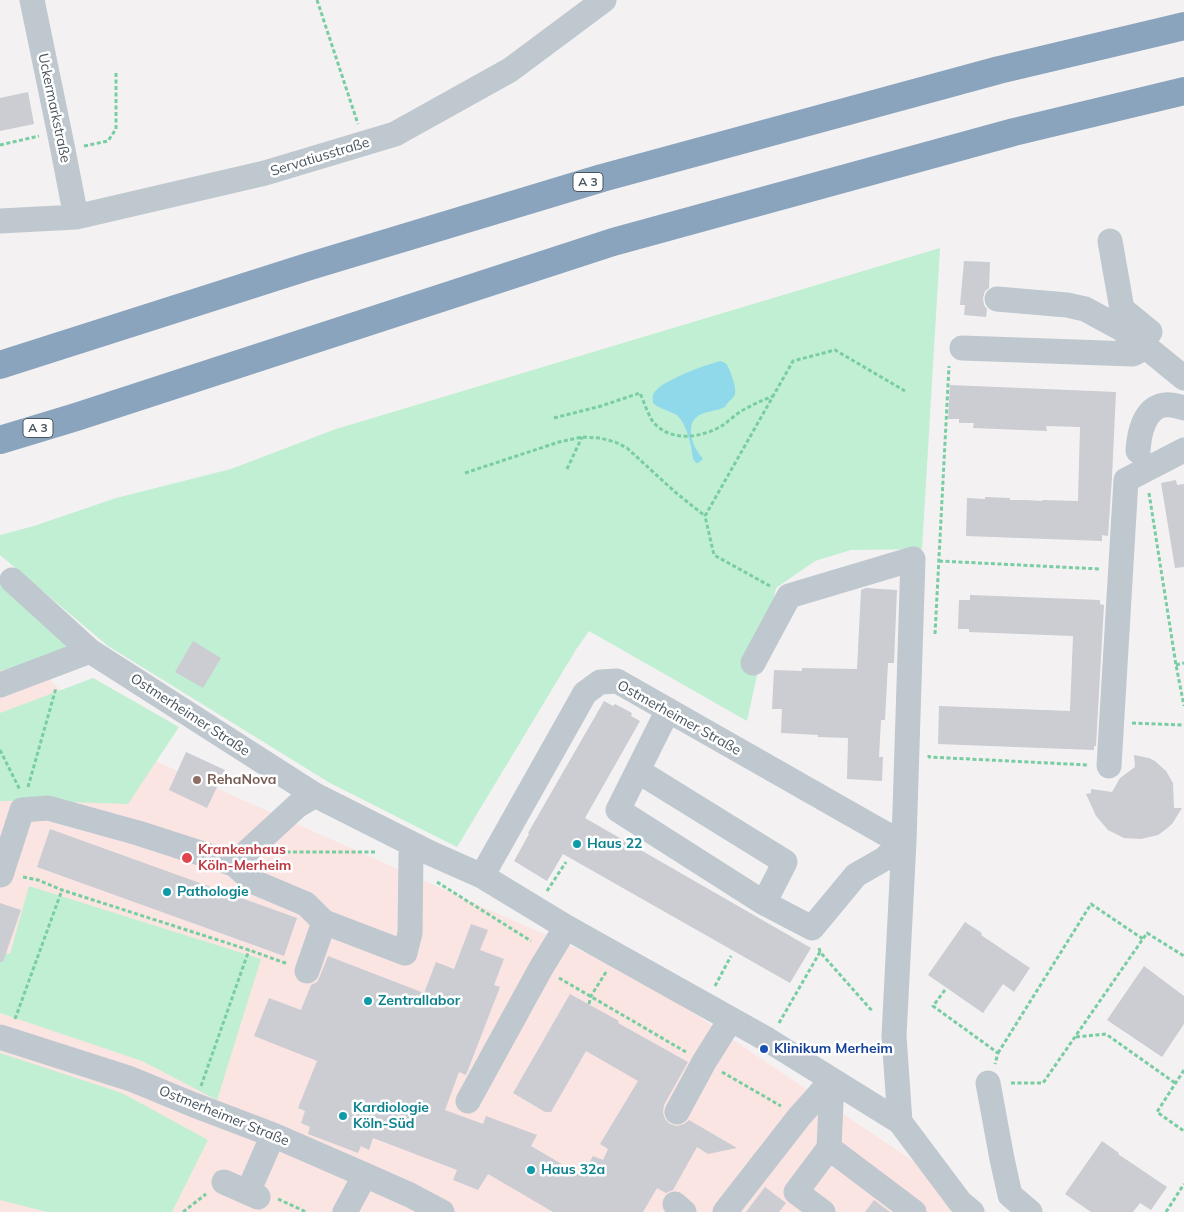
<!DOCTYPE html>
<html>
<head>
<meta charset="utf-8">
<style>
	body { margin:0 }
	canvas { display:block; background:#f3f1f1 }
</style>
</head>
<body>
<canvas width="1184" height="1212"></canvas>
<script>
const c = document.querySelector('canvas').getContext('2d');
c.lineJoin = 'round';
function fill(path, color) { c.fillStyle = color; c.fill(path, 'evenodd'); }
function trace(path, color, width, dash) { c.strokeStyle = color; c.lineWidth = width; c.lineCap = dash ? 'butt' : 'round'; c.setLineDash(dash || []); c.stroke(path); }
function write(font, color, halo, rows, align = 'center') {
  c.font = font + ' Mulish,sans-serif'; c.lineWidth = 5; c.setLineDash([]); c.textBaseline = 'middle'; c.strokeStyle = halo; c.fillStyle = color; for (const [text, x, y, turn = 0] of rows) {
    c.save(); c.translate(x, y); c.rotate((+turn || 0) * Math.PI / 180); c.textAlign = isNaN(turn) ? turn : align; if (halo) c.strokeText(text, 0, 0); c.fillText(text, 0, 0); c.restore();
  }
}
fill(new Path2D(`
	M 0,605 L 28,653 L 54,684 L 84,711 L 118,738 L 162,764 L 584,952 L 656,988 L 989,1212 L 0,1212 Z`), '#fbe5e3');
fill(new Path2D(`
	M 940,248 L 922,549 L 851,550 L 815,561 L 776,588 L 747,721 L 589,631 L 577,648 L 457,847 L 330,783 L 108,646 L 0,555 L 0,535 L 34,526 L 116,498 L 231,469 L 336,429 Z
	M 0,581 L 72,650 L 0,671 Z
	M 93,678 L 179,727 L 128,804 L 41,801 L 0,801 L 0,713 Z
	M 29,886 L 261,959 L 217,1100 L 142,1061 L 0,1013 L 0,951 L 10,954 Z
	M 0,1053 L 122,1093 L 208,1140 L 172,1212 L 47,1212 L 0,1200 Z`), '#c1efd3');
fill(new Path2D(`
	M 720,361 C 724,362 724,362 727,365 C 730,370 737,388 735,394 C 734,398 728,401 725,407 C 717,411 706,411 698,416 C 687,423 691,440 696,449 C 698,453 701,456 703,459 L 698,463 L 696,463 L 693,459 C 692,447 686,420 675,414 C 667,410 660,409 653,403 C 653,400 652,398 653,395 C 658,381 706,365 720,361 Z`), '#8fd9eb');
fill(new Path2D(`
	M 28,92 L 34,124 L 0,131 L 0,98 Z
	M 964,261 L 990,262 L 989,288 L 985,291 L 983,298 L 984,305 L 987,309 L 986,317 L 964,315 L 965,305 L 960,305 Z
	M 950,385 L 1116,392 L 1112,477 L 1108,536 L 1102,535 L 1102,541 L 966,536 L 967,498 L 985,499 L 985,497 L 1010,498 L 1010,500 L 1026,500 L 1042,501 L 1042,500 L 1078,501 L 1080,427 L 1046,426 L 1047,431 L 973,428 L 974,423 L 959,423 L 959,419 L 948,419 Z
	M 1176,480 L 1177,485 L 1184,484 L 1184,567 L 1175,568 L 1161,483 Z
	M 866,588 L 897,590 L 894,663 L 888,663 L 885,720 L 881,720 L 879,757 L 883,757 L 882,781 L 847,779 L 848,738 L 818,737 L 818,735 L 781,733 L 782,709 L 772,709 L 774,670 L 802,671 L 802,668 L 857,669 L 861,590 Z
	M 970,595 L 1100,600 L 1100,604 L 1104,605 L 1096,746 L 1094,746 L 1094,750 L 938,744 L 939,706 L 1070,711 L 1073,636 L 969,632 L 969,629 L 958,629 L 959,600 L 970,600 Z
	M 193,641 L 221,658 L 203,688 L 175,672 Z
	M 604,701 L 613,706 L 615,704 L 632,713 L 631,716 L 640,721 L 585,818 L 811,948 L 790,983 L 563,854 L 547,881 L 514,861 L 529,834 L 528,833 Z
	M 186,752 L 225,770 L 207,808 L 169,790 Z
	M 1134,755 L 1149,758 L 1155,761 L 1166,771 L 1173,783 L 1174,808 L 1182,808 L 1172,824 L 1165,830 L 1158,835 L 1141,839 L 1124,838 L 1108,830 L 1096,816 L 1086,794 L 1091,793 L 1091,789 L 1112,792 L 1120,778 L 1135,767 Z
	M 50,829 L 297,918 L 284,956 L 37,867 Z
	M 0,903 L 21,910 L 3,962 L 0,962 Z
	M 965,922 L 982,933 L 981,935 L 1030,968 L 1014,992 L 1003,984 L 983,1013 L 928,975 Z
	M 471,924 L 488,930 L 480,950 L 504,959 L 494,985 L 500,987 L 466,1075 L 459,1072 L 445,1110 L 483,1124 L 486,1116 L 537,1135 L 531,1146 L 582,1176 L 593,1156 L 603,1160 L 608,1149 L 600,1144 L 638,1081 L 586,1051 L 551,1112 L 545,1112 L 513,1093 L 570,994 L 619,1021 L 618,1023 L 688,1062 L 664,1105 L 663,1112 L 665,1119 L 670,1124 L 677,1126 L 684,1124 L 689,1120 L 737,1148 L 708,1154 L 697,1147 L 673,1190 L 666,1193 L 657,1188 L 643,1212 L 553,1212 L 488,1174 L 478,1190 L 453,1180 L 457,1170 L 373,1138 L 369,1150 L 361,1146 L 358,1153 L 308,1134 L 310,1127 L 301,1123 L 305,1111 L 298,1108 L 317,1061 L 254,1036 L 269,998 L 301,1010 L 311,985 L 317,982 L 320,976 L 328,956 L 424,993 L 436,962 L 454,969 Z
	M 1144,966 L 1184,996 L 1184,1024 L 1162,1057 L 1107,1020 Z
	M 1102,1141 L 1119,1153 L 1118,1154 L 1167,1187 L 1151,1210 L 1140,1203 L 1133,1212 L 1091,1212 L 1065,1194 Z
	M 765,1187 L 786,1203 L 779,1212 L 746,1212 Z
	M 874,1200 L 890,1212 L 865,1212 Z`), '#cbcdd3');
trace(new Path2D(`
	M 317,0 L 358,124
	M 0,145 L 39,136
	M 84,146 L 108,141 L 116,129 L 116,73
	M 554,418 L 601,406 L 640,393 C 644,402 649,418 655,424 C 673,443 704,437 723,425 C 730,420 737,413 745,409 C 754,404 763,400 773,396
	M 567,469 L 582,437
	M 465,473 L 559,442 L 582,437 L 600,438 L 615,442 L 627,448 L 675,492 L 705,516
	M 1149,493 L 1176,665 L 1184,706
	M 939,561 L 1100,569
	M 770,586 L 714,555 L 705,516 L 793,361 L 835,350 L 905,391
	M 935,634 L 949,366
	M 1176,665 L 1184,663
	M 1132,723 L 1184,725
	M 0,750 L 20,790
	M 929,755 L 929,757 L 1088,765
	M 28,787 L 56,688
	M 280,852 L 376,852
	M 23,877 L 38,880 L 62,890 L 249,950 L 288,964
	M 437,882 L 531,941
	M 547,891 L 566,862
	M 819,948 L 820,952 L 873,1012
	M 559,978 L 686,1052
	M 715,986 L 731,956
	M 945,990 L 933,1006 L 998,1053 L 995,1064
	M 589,1004 L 591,996 L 606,972
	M 15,1019 L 62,890
	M 779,1023 L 820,952
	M 1076,1037 L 1106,1034 L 1175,1083
	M 998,1053 L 1091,904 L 1143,939
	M 1184,1070 L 1157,1112 L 1184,1131
	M 722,1072 L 781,1106
	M 1011,1083 L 1043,1083 L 1147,933 L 1184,956
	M 201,1086 L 249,950
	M 278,1199 L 306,1212
	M 183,1212 L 206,1194
	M 1166,1212 L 1184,1184`), '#79cda3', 3, [4, 2.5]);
trace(new Path2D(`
	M 32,0 L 63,150 L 76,217
	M 0,221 L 76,217 L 265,173 L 395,134 L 510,70 L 604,0
	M 1110,241 L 1122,309 L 1150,332
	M 997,299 L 1067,305 L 1085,309 L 1120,328 L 1146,347 L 1184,378
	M 962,348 L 1133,354 L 1146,347
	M 1138,451 C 1139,434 1144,408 1164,405 C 1170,404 1178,406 1184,408
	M 12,580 L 90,651 L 315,795 L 430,853 L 482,876 L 566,927 L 768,1040 L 900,1122 L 960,1202 L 972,1212
	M 0,685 L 90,651
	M 668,710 L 618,810 L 764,903 L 812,928 L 856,875 L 884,859 L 904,841 L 913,559 L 789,596 L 753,663
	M 1109,766 L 1126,480 L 1184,450
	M 638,771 L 785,862 L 764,903
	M 234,864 L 297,806 L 315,795
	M 0,875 L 1,875 L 22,810 L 48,808 L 138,833 L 234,864 L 254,882 L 306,904 L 324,922 L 405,953 L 410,933 L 411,854 L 414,845
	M 482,876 L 585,693 L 600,682 L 617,681 L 884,833 L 904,841 L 894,1036 L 900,1122
	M 307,971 L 324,922
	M 0,1037 L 131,1079 L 194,1105 L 273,1135 L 365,1175 L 410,1195 L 442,1212
	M 832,1080 L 829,1148 L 914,1212
	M 988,1083 L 1002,1159 L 1010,1195 L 1030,1212
	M 468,1101 L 541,968 L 566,927
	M 677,1112 L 704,1062 L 731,1019
	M 224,1182 L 258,1197
	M 248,1192 L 273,1135
	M 675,1204 L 684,1212
	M 345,1212 L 365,1175
	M 725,1212 L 799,1117 L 832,1080
	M 823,1212 L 796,1192 L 829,1148`), '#bfc8cf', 25);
trace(new Path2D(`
	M 0,365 L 307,267 L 602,178 L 999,70 L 1184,26
	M 0,440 L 76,417 L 613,242 L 1014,132 L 1184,91`), '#8aa4be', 28);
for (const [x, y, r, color] of [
	[197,780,5,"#8d6e63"],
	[577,844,5,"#0f9aa8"],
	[187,858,6,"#e0444e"],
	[167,892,5,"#0f9aa8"],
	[368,1001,5,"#0f9aa8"],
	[764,1049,5,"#1a4fb4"],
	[343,1116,5,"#0f9aa8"],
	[531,1170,5,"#0f9aa8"]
]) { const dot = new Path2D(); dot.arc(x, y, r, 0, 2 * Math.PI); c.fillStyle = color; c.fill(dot); trace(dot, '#fff', 2); }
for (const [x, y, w] of [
	[588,182,30],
	[38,428,30]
]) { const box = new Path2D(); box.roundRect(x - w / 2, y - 9.5, w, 19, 4); c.fillStyle = '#fff'; c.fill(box); trace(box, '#49545e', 1); }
write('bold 12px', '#49545e', null, [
	["A 3",588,182],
	["A 3",38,428]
]);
write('14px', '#49545e', '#fff', [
	["Uckermarkstraße",54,108,78],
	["Servatiusstraße",320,157,-17],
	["Ostmerheimer Straße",190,715,33],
	["Ostmerheimer Straße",679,718,29],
	["Ostmerheimer Straße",224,1116,22]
]);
write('bold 14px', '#785e54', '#fff', [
	["RehaNova",207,780]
], 'left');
write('bold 14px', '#0d838f', '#fff', [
	["Haus 22",587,844],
	["Pathologie",177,892],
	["Zentrallabor",378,1001],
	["Kardiologie",353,1108],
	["Köln-Süd",353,1124],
	["Haus 32a",541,1170]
], 'left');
write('bold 14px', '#be3a42', '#fff', [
	["Krankenhaus",198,850],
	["Köln-Merheim",198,866]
], 'left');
write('bold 14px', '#164399', '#fff', [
	["Klinikum Merheim",774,1049]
], 'left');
</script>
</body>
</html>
